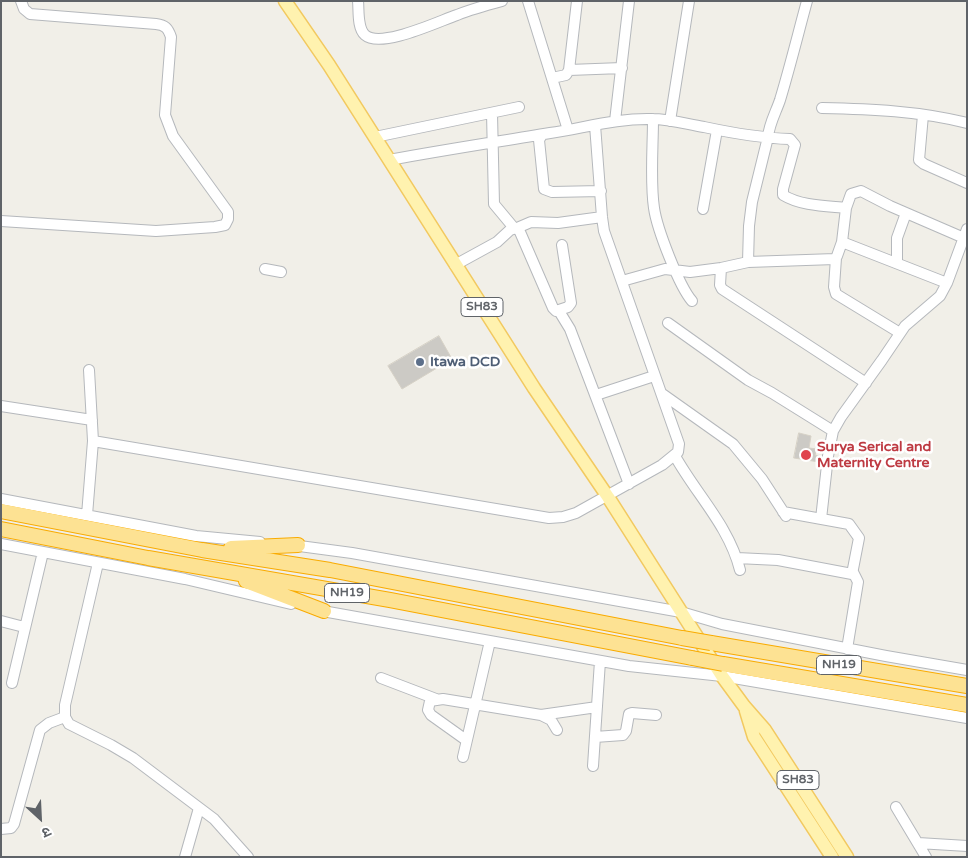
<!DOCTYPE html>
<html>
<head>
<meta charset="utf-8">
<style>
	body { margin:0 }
	#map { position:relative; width:968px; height:858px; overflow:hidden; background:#f1efe8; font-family:"Varela Round","Noto Sans Devanagari",sans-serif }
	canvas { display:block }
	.frame { position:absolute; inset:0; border:2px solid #5f6368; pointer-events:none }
	.north { position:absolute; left:15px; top:793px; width:50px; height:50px; -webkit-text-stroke:4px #fff; paint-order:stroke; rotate:155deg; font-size:14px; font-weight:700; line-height:20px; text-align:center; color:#5f6368 }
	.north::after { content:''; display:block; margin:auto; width:18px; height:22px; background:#5f6368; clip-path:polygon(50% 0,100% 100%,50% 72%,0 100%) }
</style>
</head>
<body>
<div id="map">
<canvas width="968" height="858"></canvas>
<div class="frame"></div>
<div class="north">उ</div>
</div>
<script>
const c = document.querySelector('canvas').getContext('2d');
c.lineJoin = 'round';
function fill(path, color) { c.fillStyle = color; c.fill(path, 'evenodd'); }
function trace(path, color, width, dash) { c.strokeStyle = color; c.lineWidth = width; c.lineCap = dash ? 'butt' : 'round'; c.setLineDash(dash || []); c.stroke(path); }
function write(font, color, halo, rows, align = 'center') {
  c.font = font + ' "Varela Round",sans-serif'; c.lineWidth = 5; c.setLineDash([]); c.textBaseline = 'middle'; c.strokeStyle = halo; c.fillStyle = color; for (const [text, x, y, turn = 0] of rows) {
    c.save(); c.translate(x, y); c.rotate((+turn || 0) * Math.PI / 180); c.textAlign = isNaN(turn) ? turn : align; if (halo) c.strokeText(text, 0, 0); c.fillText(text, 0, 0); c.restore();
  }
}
const building = new Path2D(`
	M 439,336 L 452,359 L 402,389 L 388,366 Z
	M 799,433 L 811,436 L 809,448 L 817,449 L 815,455 L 820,456 L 819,462 L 794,458 Z`);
fill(building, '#cccac5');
trace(building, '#d6d1c6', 1);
const minor = new Path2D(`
	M 358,1 C 359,10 357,28 365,35 C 381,49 439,21 457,15 C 472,9 487,5 502,1
	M 528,1 L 568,130
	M 569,70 L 622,68
	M 552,78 L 566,75 L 569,70 L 577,1
	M 822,108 C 870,109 920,111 967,123
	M 492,113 L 494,204 L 514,228
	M 923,115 L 919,160 L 924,164 L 967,183
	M 653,119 C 653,146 650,182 654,208 C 657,229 679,286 692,301
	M 615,121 L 629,1
	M 670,121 L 689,1
	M 542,135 L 539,140 L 544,189 L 552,192 L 601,191
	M 375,137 L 519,107
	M 389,160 C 443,150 496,142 550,133 C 584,128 617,118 652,119 C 670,119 686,124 704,127 C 732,133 762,138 790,139 L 795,145 L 783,189 L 783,195 C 801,206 826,206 846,208
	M 703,209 L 717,130
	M 1,221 L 156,231 L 215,227 L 225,225 L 228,219 L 228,212 L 173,136 L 165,115 L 171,37 C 168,28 165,25 156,24 L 30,14 L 24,9 L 21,1
	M 517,228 L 531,222 L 558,223 L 602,217
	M 842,242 L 846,208 L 851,194 L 861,191 L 890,206 L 964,238
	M 836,258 L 834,287 L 836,294 L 900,333
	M 748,262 L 749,226 L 752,202 L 768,137 C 769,124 776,112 780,100 C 790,67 798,34 807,1
	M 897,263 L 897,238 L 906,213
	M 455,265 L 497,242 L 510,230 L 517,228 L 520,232 L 553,308 L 556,311 L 568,307 L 571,303 L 562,245
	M 721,268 L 720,285 L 722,289 L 866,383
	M 265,269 L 281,272
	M 622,281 L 665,269 L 690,272 L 721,268 L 748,262 L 835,259 L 837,256 L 842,242 L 947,283
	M 559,311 L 570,329 L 629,484
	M 668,323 L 748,380 L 772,393 L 833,431
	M 661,393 L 733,444 L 762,479 L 786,516
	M 596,395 L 654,376
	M 1,406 L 92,420
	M 93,441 L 549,518 L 563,517 L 576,513 L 662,465 L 678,452 L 679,444 L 604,231 L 602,217 L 595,125
	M 675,456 C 696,494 729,526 740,570
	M 1,499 L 196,536 L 260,542
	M 87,515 L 93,441 L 89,370
	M 821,519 L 828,456 L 833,431 L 841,417 L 882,360 L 905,326 L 940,296 L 947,283 L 967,229
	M 1,544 L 185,579 L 291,604
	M 292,545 L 352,553 L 681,612 L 722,624 L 886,656 L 967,670
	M 737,558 L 778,560 L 852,574 L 859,538 L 849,524 L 783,512
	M 98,563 L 65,705 L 65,717 L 69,724 L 111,745 L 133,758 L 214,819 L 248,857
	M 317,610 L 629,666 L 722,676 L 967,718
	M 1,621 L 24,627
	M 847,649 L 858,582 L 853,572
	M 381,678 L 436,699
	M 12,683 L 43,552
	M 541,715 L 597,707
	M 595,737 L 623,735 L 626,731 L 629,714 L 632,713 L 656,715
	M 466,740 L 431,715 L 428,710 L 430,701 L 443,699 L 541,715 L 551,720 L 557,730
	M 463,757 L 490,641
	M 593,766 L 600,661
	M 896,807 L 926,857
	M 1,829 L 11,828 L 14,824 L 40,730 L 49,723 L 65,717
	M 918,843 L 967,846
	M 185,857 L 199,808`);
const major = new Path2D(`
	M 285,1 L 329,65 L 534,388 L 608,497 L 722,676 L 744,706 L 765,730 L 847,857
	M 746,711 L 754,737 L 832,857`);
const highway = new Path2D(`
	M 1,511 L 202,550 L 330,570 L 682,638
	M 1,529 L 148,558 L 390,600 L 692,658
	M 231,548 L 298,545
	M 246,581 L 324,611
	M 711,643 L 967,686
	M 723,664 L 967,705`);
trace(minor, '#b5b8bc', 12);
trace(major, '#f2c960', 15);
trace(highway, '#f9ab00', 16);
trace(minor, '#fff', 10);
trace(major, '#fff2af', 12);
trace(highway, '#fde293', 14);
const highwayBridge = new Path2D(`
	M 682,638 L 711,643
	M 692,658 L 723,664`);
trace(highwayBridge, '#f9ab00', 16, []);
trace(highwayBridge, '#fde293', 14);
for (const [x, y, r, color] of [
	[420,362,5,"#5c6f8a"],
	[806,455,6,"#e0444e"]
]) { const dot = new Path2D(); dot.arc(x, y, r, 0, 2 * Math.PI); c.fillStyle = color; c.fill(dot); trace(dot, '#fff', 2); }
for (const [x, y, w] of [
	[482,307,42],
	[347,593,45],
	[839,665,45],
	[798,780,42]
]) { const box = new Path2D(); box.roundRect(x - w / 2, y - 9.5, w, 19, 4); c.fillStyle = '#fff'; c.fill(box); trace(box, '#5f6368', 1); }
write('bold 12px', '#5f6368', null, [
	["SH83",482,307],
	["NH19",347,593],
	["NH19",839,665],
	["SH83",798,780]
]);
write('bold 14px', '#4e5e75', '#fff', [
	["Itawa DCD",430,362]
], 'left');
write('bold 14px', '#be3a42', '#fff', [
	["Surya Serical and",817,447],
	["Maternity Centre",817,463]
], 'left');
</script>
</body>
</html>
